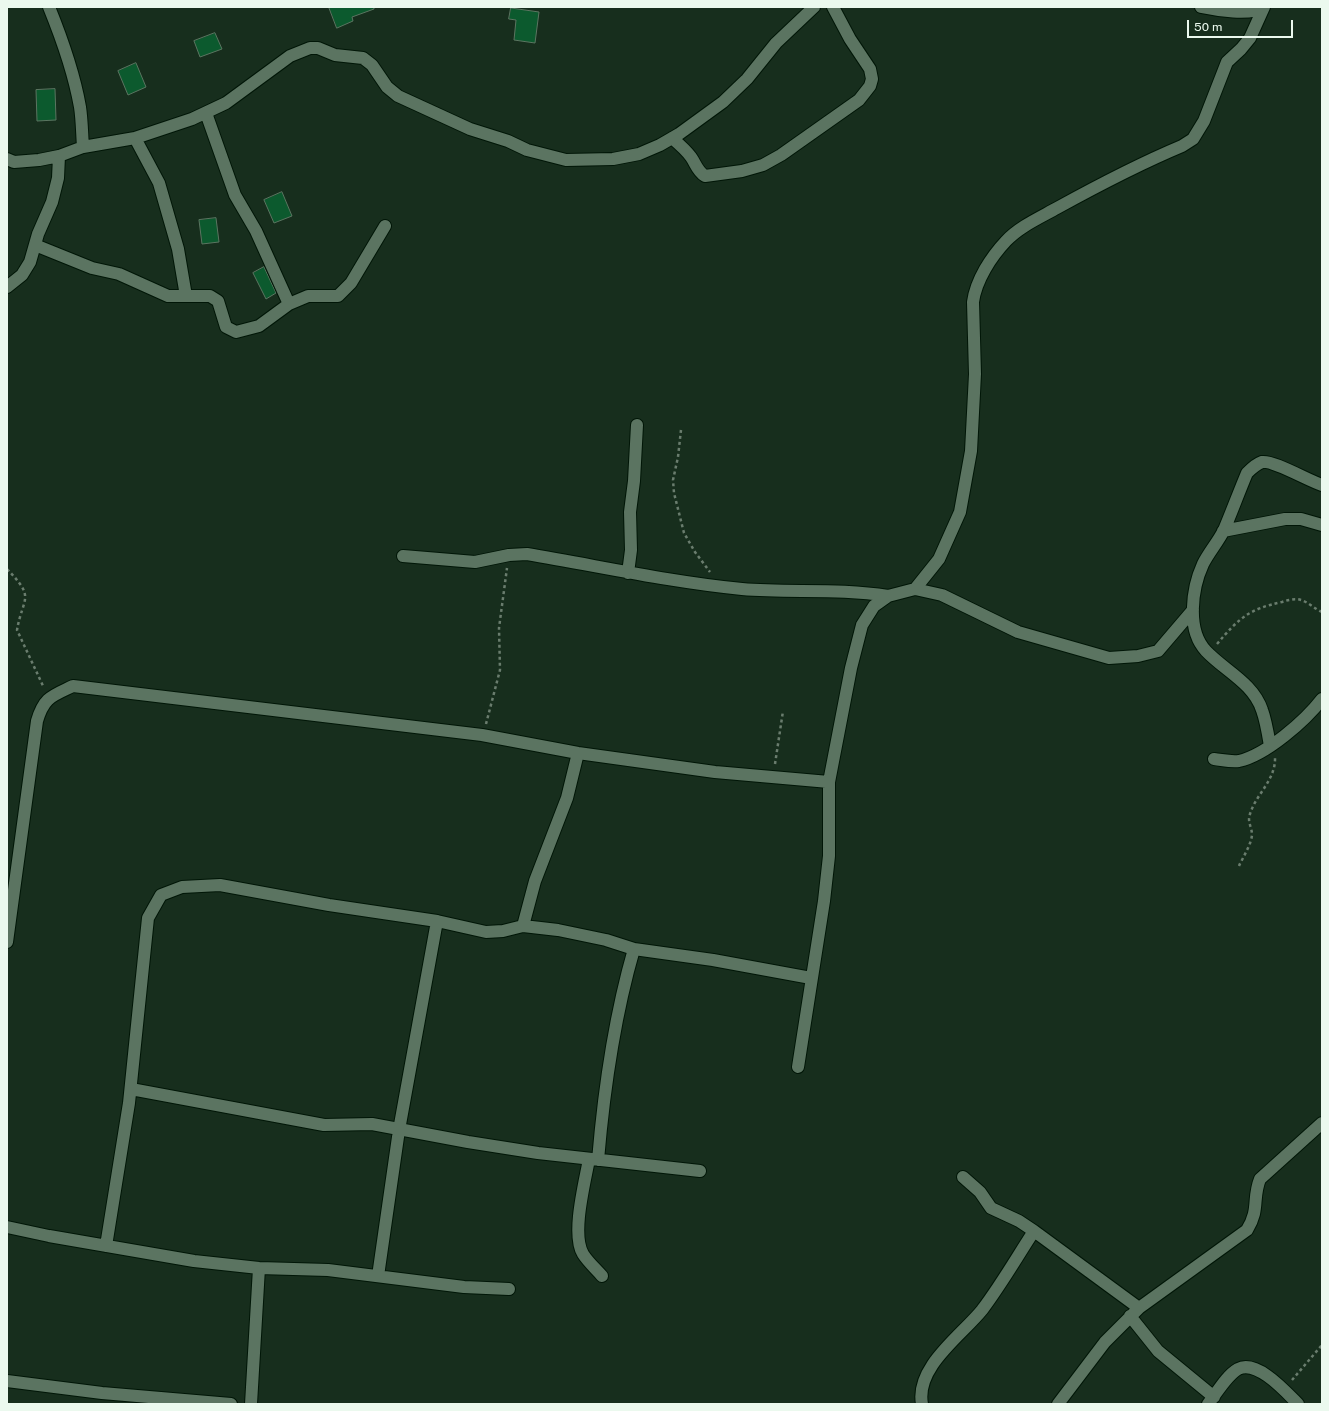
<!DOCTYPE html>
<html>
<head>
<meta charset="utf-8">
<style>
	body { margin:0 }
	#map { position:relative; width:1329px; height:1411px; overflow:hidden; background:#172e1d; font-family:"Public Sans",sans-serif }
	canvas { display:block }
	.frame { position:absolute; inset:0; border:8px solid #ebf9ee; pointer-events:none }
	.scale { position:absolute; left:1187px; top:20px; width:106px; height:18px; box-sizing:border-box; border:2px solid #ebf9ee; border-top:0; padding-left:5px; font-size:12px; line-height:14px; white-space:nowrap; color:#ebf9ee; -webkit-text-stroke:3px #172e1d; paint-order:stroke }
</style>
</head>
<body>
<div id="map">
<canvas width="1329" height="1411"></canvas>
<div class="frame"></div>
<div class="scale">50 m</div>
</div>
<script>
const c = document.querySelector('canvas').getContext('2d');
c.lineJoin = 'round';
function fill(path, color) { c.fillStyle = color; c.fill(path, 'evenodd'); }
function trace(path, color, width, dash) { c.strokeStyle = color; c.lineWidth = width; c.lineCap = dash ? 'butt' : 'round'; c.setLineDash(dash || []); c.stroke(path); }
const building = new Path2D(`
	M 329,7 L 374,7 L 374,9 L 352,17 L 353,21 L 337,28 Z
	M 511,8 L 539,12 L 535,43 L 514,40 L 516,20 L 509,19 Z
	M 215,33 L 222,49 L 200,57 L 194,41 Z
	M 136,63 L 146,87 L 128,95 L 118,71 Z
	M 55,89 L 56,120 L 37,121 L 36,90 Z
	M 282,192 L 292,216 L 274,223 L 264,200 Z
	M 216,218 L 219,242 L 202,244 L 199,220 Z
	M 264,267 L 276,293 L 266,299 L 253,273 Z`);
fill(building, '#0c5a2e');
trace(building, '#5b7561', 1);
const street = new Path2D(`
	M 49,7 C 62,39 74,73 80,107 C 82,120 82,134 83,147
	M 1201,7 C 1215,10 1252,16 1263,7
	M 206,113 L 235,195 L 256,231 L 289,304
	M 135,138 L 159,183 L 178,249 L 186,296
	M 672,138 C 679,144 686,150 691,157 C 696,164 697,171 705,176 L 742,171 L 763,165 L 781,155 L 859,100 L 870,86 L 872,79 L 870,69 L 850,39 L 833,7
	M 7,159 L 14,162 L 39,160 L 59,156 L 83,147 L 135,138 L 192,119 L 226,103 L 290,56 L 310,48 L 318,48 L 335,55 L 363,58 L 372,65 L 387,87 L 398,96 L 470,129 L 508,141 L 527,150 L 566,160 L 613,159 L 639,154 L 660,145 L 679,134 L 723,102 L 747,79 L 776,43 L 814,7
	M 35,245 L 92,268 L 119,274 L 168,296 L 210,296 L 218,301 L 226,327 L 236,332 L 259,326 L 289,304 L 308,296 L 338,296 L 351,283 L 385,226
	M 7,287 L 22,275 L 30,262 L 38,234 L 52,202 L 58,178 L 59,156
	M 1223,531 L 1285,519 L 1301,519 L 1322,525
	M 403,556 L 475,562 L 509,555 L 527,554 C 599,566 670,582 742,589 C 791,593 839,588 888,596
	M 628,573 L 631,550 L 630,512 L 634,481 L 637,425
	M 915,589 L 942,595 L 1018,632 L 1109,658 L 1138,656 L 1158,651 L 1193,610
	M 1270,746 C 1268,734 1266,721 1262,710 C 1253,683 1225,671 1206,651 C 1186,630 1192,588 1203,564 C 1209,552 1218,542 1224,530 C 1232,511 1239,492 1247,473 C 1252,468 1256,464 1262,462 C 1273,460 1309,481 1322,485
	M 1214,759 C 1223,760 1230,762 1239,761 C 1266,755 1305,721 1322,699
	M 523,926 L 535,881 L 567,798 L 578,753
	M 7,942 L 37,721 C 44,697 52,696 73,686 L 482,735 L 578,753 L 715,772 L 829,782
	M 798,1067 L 824,901 L 829,856 L 829,782 L 851,668 L 862,625 L 874,606 L 888,596 L 915,589 L 939,559 L 960,512 L 971,451 L 975,374 L 973,302 C 976,280 991,257 1006,241 C 1019,227 1039,218 1057,208 C 1097,186 1139,164 1182,146 L 1193,139 L 1204,121 L 1227,62 L 1241,49 L 1250,38 L 1264,7
	M 131,1089 L 324,1125 L 372,1124 L 468,1142 L 538,1153 L 700,1171
	M 589,1159 C 585,1182 571,1234 583,1254 C 588,1262 596,1269 602,1276
	M 598,1160 C 604,1089 614,1018 634,949
	M 963,1177 L 980,1192 L 991,1208 L 1019,1221 L 1034,1231 L 1139,1308
	M 7,1227 L 49,1236 L 194,1261 L 259,1268 L 328,1270 L 464,1287 L 509,1289
	M 106,1246 L 129,1103 L 148,918 L 161,895 L 182,887 L 220,885 L 329,905 L 437,921 L 486,932 L 503,931 L 523,926 L 558,930 L 606,940 L 634,949 L 713,960 L 811,978
	M 378,1276 L 399,1130 L 437,921
	M 1130,1316 L 1158,1351 L 1214,1397
	M 7,1381 L 102,1393 L 231,1404
	M 251,1404 L 259,1268
	M 922,1404 C 915,1367 962,1335 982,1310 C 1001,1285 1017,1257 1034,1231
	M 1058,1404 L 1105,1342 L 1139,1308 L 1247,1230 C 1260,1209 1252,1199 1260,1179 L 1322,1123
	M 1208,1404 C 1217,1393 1226,1376 1238,1369 C 1257,1359 1286,1392 1298,1404`);
trace(street, '#011607', 14);
trace(new Path2D(`
	M 681,430 L 678,457 L 673,480 L 674,493 L 684,533 L 695,552 L 710,572
	M 7,569 C 36,599 23,596 17,630 L 44,688
	M 1217,644 C 1239,618 1249,609 1282,602 C 1288,600 1295,598 1301,600 C 1308,602 1315,609 1322,612
	M 486,724 L 500,670 L 499,628 L 507,568
	M 775,764 L 783,711
	M 1239,866 C 1243,857 1251,845 1252,835 C 1252,827 1247,822 1250,814 C 1256,794 1276,780 1275,757
	M 1292,1380 L 1322,1345`), '#6a7d6e', 2.5, [3, 3]);
trace(street, '#5b7461', 12);
</script>
</body>
</html>
